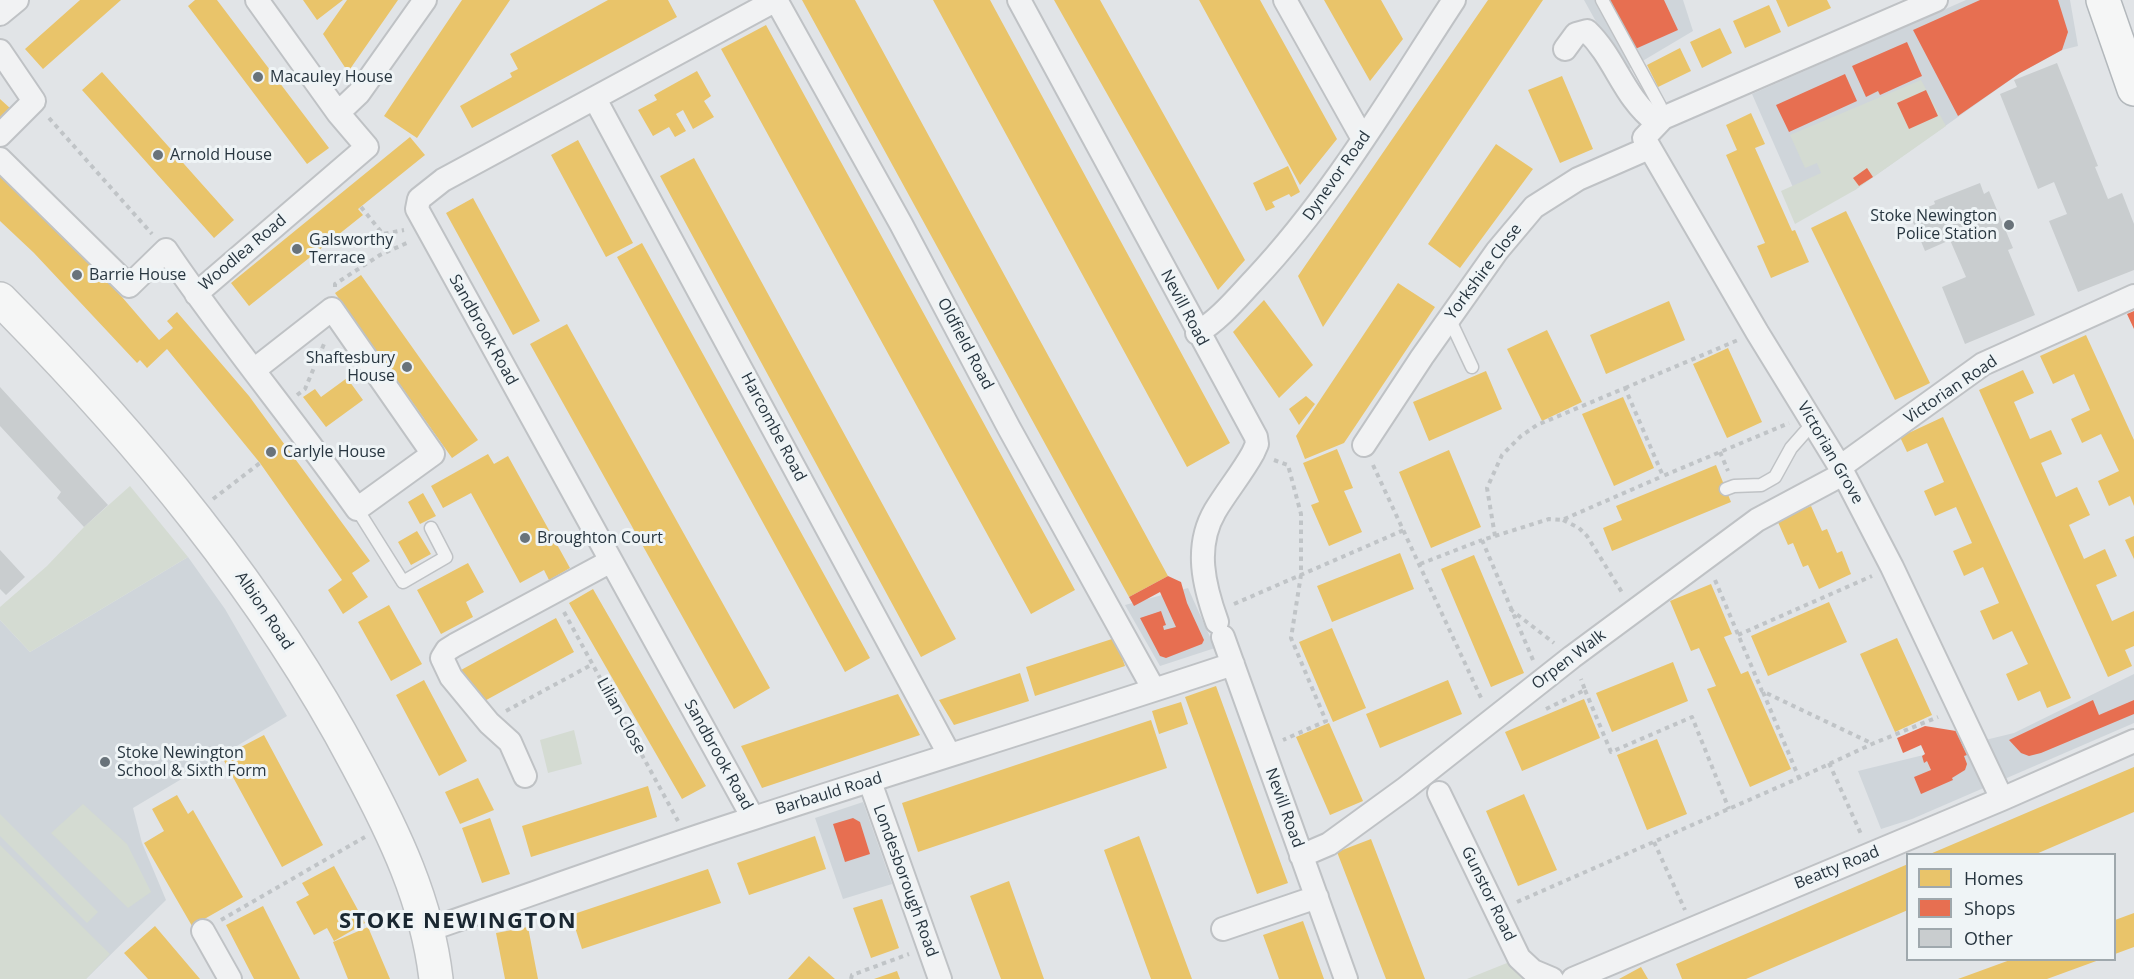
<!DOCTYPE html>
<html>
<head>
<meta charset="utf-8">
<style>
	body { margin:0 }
	#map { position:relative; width:2134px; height:979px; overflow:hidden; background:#e1e4e7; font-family:"Open Sans",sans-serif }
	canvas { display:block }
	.legend { position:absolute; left:1906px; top:853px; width:210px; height:108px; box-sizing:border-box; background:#eff4f6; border:2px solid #9fa8ad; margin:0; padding:8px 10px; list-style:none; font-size:18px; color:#283640 }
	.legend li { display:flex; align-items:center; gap:12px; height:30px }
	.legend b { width:30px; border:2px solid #9fa8ad }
</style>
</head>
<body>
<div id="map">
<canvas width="2134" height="979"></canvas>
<ul class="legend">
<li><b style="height:16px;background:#e9c46a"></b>Homes</li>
<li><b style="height:16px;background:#e76f51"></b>Shops</li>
<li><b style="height:16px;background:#c9cdcf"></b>Other</li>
</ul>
</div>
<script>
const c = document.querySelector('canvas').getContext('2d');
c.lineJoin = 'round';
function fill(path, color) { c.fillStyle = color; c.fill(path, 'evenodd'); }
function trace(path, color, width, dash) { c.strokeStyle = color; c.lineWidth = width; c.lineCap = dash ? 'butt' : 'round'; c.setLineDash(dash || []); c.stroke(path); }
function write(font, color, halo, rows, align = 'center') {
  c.font = font + ' "Open Sans",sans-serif'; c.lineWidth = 6; c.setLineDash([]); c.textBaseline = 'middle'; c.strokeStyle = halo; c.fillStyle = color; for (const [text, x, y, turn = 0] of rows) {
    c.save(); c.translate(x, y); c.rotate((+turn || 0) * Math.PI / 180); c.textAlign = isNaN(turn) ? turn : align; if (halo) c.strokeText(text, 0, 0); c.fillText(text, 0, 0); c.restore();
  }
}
fill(new Path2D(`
	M 1584,0 L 1683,0 L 1693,31 L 1624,72 Z
	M 1966,0 L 2070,0 L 2078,46 L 2062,50 L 2020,73 L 1855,190 L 1802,208 L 1752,94 Z
	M 188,557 L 225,609 L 287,716 L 133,808 L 142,843 L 166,900 L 86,979 L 0,979 L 0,620 L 30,652 Z
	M 1188,588 L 1215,648 L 1160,666 L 1125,605 Z
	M 2134,674 L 2134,723 L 1912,819 L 1881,829 L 1858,771 L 2014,733 Z
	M 863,802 L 892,884 L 843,899 L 815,818 Z`), '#cfd5da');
fill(new Path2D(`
	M 1921,80 L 1946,126 L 1855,190 L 1795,224 L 1781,191 L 1821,173 L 1817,163 L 1805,168 L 1790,135 Z
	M 130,486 L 188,557 L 30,652 L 0,620 L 0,607 L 47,566 L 84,527 Z
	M 574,730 L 582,764 L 548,773 L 540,740 Z
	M 83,804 L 127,844 L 151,892 L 128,908 L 51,833 Z
	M 0,814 L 98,912 L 87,923 L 0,836 Z
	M 0,845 L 110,954 L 86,979 L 0,979 Z
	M 1507,963 L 1530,979 L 1467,979 Z`), '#d4dbd2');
fill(new Path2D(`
	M 80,0 L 121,0 L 43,69 L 25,49 Z
	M 195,0 L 217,0 L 329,148 L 307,164 L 188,6 Z
	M 303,0 L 343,0 L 317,20 Z
	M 347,0 L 398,0 L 348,72 L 323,34 Z
	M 462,0 L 510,0 L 417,138 L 384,116 Z
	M 608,0 L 668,0 L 677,17 L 472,128 L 460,106 L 512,77 L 510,73 L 518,69 L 510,54 Z
	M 802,0 L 855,0 L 1168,576 L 1129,597 Z
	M 933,0 L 990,0 L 1230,443 L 1187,467 Z
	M 1054,0 L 1100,0 L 1245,260 L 1218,290 Z
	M 1199,0 L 1260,0 L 1337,139 L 1300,185 Z
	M 1324,0 L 1381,0 L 1403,39 L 1370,81 Z
	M 1488,0 L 1543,0 L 1323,327 L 1298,276 Z
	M 1776,0 L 1827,0 L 1831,8 L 1788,27 Z
	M 1769,5 L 1781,32 L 1745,48 L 1733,21 Z
	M 766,25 L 1075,590 L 1031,614 L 721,49 Z
	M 1720,28 L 1732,53 L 1702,68 L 1690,42 Z
	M 1680,48 L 1691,71 L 1658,87 L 1647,65 Z
	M 697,71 L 711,96 L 704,101 L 714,117 L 693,129 L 683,110 L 676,114 L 686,131 L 675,137 L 669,127 L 653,136 L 638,110 L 657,100 L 654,95 Z
	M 102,72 L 234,220 L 214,238 L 82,90 Z
	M 1562,76 L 1593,149 L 1560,163 L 1528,90 Z
	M 0,99 L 11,109 L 0,122 Z
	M 1751,113 L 1765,144 L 1755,148 L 1792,231 L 1795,230 L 1809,262 L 1771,278 L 1757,246 L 1765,243 L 1726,155 L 1737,150 L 1726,125 Z
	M 410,137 L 425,155 L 358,209 L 363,215 L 249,306 L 231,283 Z
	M 578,140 L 633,243 L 606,257 L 551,155 Z
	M 1496,144 L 1533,169 L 1460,268 L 1428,244 Z
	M 694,158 L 956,639 L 921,657 L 660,176 Z
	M 1288,166 L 1300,192 L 1291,197 L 1289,194 L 1272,202 L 1275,207 L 1266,211 L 1253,183 Z
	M 0,175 L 47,218 L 122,297 L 159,340 L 173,328 L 167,321 L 177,312 L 249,396 L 370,561 L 352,573 L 368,597 L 343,614 L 328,590 L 342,580 L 260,463 L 167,349 L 147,368 L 140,360 L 137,363 L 34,253 L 0,221 Z
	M 473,198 L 540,321 L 513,335 L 446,213 Z
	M 1846,211 L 1930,383 L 1895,400 L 1811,228 Z
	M 642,243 L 870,658 L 845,672 L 617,257 Z
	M 361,275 L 478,440 L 452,458 L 335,293 Z
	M 1398,283 L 1435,307 L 1344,443 L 1305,459 L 1296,436 Z
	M 1264,300 L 1313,365 L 1279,398 L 1233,332 Z
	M 1669,301 L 1685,340 L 1606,374 L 1590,335 Z
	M 567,324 L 770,688 L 734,709 L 530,344 Z
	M 1547,330 L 1582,402 L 1542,421 L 1507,349 Z
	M 2086,335 L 2134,440 L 2134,506 L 2130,496 L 2109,506 L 2098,481 L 2119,471 L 2101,434 L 2082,443 L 2071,419 L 2090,410 L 2074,374 L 2053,384 L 2040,356 Z
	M 1728,348 L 1762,422 L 1727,438 L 1693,364 Z
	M 2023,370 L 2034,393 L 2014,402 L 2030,439 L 2051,430 L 2062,454 L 2041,463 L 2056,497 L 2077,487 L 2090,515 L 2069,525 L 2084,559 L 2105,549 L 2117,576 L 2096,585 L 2112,621 L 2134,611 L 2134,646 L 2125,650 L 2132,666 L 2108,677 L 1979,390 Z
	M 1486,371 L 1502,409 L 1429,441 L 1413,402 Z
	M 347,378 L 363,400 L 326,427 L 303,397 L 315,389 L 321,397 Z
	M 1306,396 L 1315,404 L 1299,425 L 1289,409 Z
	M 1623,397 L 1654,468 L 1614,486 L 1582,414 Z
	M 1943,417 L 2071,698 L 2047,708 L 2040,691 L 2018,701 L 2006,674 L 2028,664 L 2012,631 L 1993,640 L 1980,611 L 1999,603 L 1983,567 L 1964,576 L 1953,551 L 1972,543 L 1956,507 L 1935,516 L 1924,491 L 1944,482 L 1927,443 L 1907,452 L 1900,437 Z
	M 1337,449 L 1353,488 L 1344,491 L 1362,532 L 1329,546 L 1311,505 L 1319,502 L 1303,463 Z
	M 1449,450 L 1481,527 L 1431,548 L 1399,472 Z
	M 488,454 L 494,464 L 508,456 L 570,568 L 549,580 L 544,570 L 520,583 L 471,493 L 443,508 L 431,486 Z
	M 1716,465 L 1731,502 L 1612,551 L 1603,528 L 1622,520 L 1616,506 Z
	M 423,493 L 436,516 L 420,524 L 408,502 Z
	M 1811,506 L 1822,531 L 1827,529 L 1837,553 L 1842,551 L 1851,574 L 1819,589 L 1808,565 L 1803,567 L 1793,543 L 1788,545 L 1777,520 Z
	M 417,531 L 431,554 L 411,565 L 398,542 Z
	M 2134,536 L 2134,559 L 2125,540 Z
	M 1400,553 L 1414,589 L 1332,622 L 1317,586 Z
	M 1474,555 L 1524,673 L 1491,687 L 1441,569 Z
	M 468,563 L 484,592 L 466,602 L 473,617 L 441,634 L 417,590 Z
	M 1711,584 L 1732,634 L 1724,637 L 1741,674 L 1748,671 L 1791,769 L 1750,787 L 1707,689 L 1716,686 L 1699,648 L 1691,651 L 1670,601 Z
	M 593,589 L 706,786 L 682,799 L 569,603 Z
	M 1829,602 L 1847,642 L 1768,676 L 1751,636 Z
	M 389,605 L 422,664 L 391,681 L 358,622 Z
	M 556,618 L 574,652 L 479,704 L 461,670 Z
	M 1332,628 L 1366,708 L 1333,722 L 1299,642 Z
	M 1115,638 L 1125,666 L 1035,696 L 1026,667 Z
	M 1897,638 L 1932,715 L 1895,732 L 1860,654 Z
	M 1673,662 L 1688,701 L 1612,732 L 1596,693 Z
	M 1020,673 L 1029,701 L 954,725 L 939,700 Z
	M 424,680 L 467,761 L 439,776 L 396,695 Z
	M 1448,680 L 1462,714 L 1380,748 L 1366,714 Z
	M 1216,686 L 1288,883 L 1257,894 L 1185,697 Z
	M 898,694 L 920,735 L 762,788 L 741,746 Z
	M 1584,699 L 1600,738 L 1522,771 L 1505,732 Z
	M 1181,702 L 1188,724 L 1159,734 L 1152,711 Z
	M 1151,720 L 1167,768 L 918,852 L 902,803 Z
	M 1329,723 L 1363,801 L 1330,815 L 1296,737 Z
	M 264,735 L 323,845 L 282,867 L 222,757 Z
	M 1657,739 L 1687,814 L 1647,830 L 1617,755 Z
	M 2134,767 L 2134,812 L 2036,854 L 1930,854 Z
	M 478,778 L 494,810 L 460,824 L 445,792 Z
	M 648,786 L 657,817 L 531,857 L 522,826 Z
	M 1524,794 L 1557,870 L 1518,886 L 1486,811 Z
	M 177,795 L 188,814 L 193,810 L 243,897 L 192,926 L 144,843 L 164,831 L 152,809 Z
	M 490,818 L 510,874 L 482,883 L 462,828 Z
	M 815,836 L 826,869 L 749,895 L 737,863 Z
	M 1139,836 L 1192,979 L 1151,979 L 1104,850 Z
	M 1371,839 L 1425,979 L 1386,979 L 1337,852 Z
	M 1908,864 L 1908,910 L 1746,979 L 1682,979 L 1676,964 Z
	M 334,866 L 365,923 L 334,941 L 327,928 L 314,935 L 296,902 L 309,895 L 302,883 Z
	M 708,869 L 721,903 L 582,949 L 571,915 Z
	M 1009,881 L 1044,979 L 1001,979 L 970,896 Z
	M 882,899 L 899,948 L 871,958 L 853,908 Z
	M 263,906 L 300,979 L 254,979 L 226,925 Z
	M 2134,913 L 2134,947 L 2115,954 L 2115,920 Z
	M 1303,921 L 1324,979 L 1279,979 L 1263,935 Z
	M 155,926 L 200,979 L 148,979 L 124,953 Z
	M 368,927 L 390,979 L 348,979 L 333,942 Z
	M 528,927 L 538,979 L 505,979 L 496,933 Z
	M 809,956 L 835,979 L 788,979 Z
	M 2010,960 L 2099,960 L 2047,979 L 1958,979 Z
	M 1641,967 L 1648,979 L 1619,979 Z
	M 897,971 L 900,979 L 874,979 Z`), '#e9c46a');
fill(new Path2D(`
	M 1608,0 L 1664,0 L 1678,30 L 1633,50 Z
	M 1980,0 L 2058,0 L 2068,32 L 2062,50 L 2020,73 L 1958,116 L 1913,30 Z
	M 1907,42 L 1922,76 L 1880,95 L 1878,91 L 1866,97 L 1852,66 Z
	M 1845,74 L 1857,101 L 1789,132 L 1776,105 Z
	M 1926,90 L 1938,116 L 1909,129 L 1897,103 Z
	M 1867,168 L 1873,177 L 1859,186 L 1853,178 Z
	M 2134,311 L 2134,329 L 2127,314 Z
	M 1168,576 L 1181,582 L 1187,603 L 1204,640 L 1202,644 L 1166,658 L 1160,656 L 1140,618 L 1161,611 L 1166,625 L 1163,626 L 1164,630 L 1176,627 L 1160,592 L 1134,606 L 1129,597 Z
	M 2093,700 L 2099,715 L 2134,700 L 2134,714 L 2041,753 L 2029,756 L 2021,753 L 2009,740 Z
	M 1925,726 L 1956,731 L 1967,755 L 1964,756 L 1967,764 L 1965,770 L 1952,778 L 1953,780 L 1921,794 L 1914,777 L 1931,770 L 1927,761 L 1924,763 L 1922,756 L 1925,754 L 1921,745 L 1903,753 L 1897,738 Z
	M 853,818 L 860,822 L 870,854 L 845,862 L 833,824 Z`), '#e76f51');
fill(new Path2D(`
	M 2057,63 L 2098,166 L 2095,167 L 2108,199 L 2122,193 L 2134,224 L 2134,270 L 2078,292 L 2049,221 L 2067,214 L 2054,182 L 2038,189 L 2000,94 L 2017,87 L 2014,80 Z
	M 1980,183 L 1984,194 L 1989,191 L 2013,248 L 2008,250 L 2035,315 L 1965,344 L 1942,287 L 1966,277 L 1950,240 L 1925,251 L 1910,215 L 1935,204 L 1934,201 Z
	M 0,387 L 108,505 L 84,527 L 57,498 L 61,492 L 0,426 Z
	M 0,550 L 25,577 L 6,595 L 0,589 Z`), '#c9cdcf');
const lane = new Path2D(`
	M 1602,0 L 1660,106 L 1663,118
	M 1449,318 L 1472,367
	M 1726,489 L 1734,486 L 1761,485 L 1775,477 L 1791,448 L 1813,423
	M 357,509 L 403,582 L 446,557 L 431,528`);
const street = new Path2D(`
	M 1019,0 L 1256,437 L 1257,444 L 1253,453 C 1242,473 1227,491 1215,511 C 1194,547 1204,586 1217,622
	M 1285,0 L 1363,139
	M 1936,0 L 1663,118 L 1644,138 L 1757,332 L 1840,467 L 1892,567 L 2002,799
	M 0,14 L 17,0
	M 1565,49 L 1576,34 L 1587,31 C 1616,59 1623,97 1656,122
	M 0,51 L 34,101 L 0,135
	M 595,99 L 949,754
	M 338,113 L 359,93 L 425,0
	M 0,159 L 129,286 L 166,250 C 226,339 295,421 357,509 L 433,454 L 332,309 L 254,370
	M 196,294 L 367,147 L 338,113 L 257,0
	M 1197,333 C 1220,319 1236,299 1254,280 C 1333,196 1391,96 1454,0
	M 1364,445 L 1422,357 L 1497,251 L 1534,207 L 1578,179 L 1649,148
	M 1840,467 L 1983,364 L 2134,296
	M 1223,637 L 1346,979
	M 525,776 L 510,742 L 489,723 L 451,677 L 442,658 L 447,650 L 455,645 L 611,561
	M 870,782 L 940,979
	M 1439,793 L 1519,958 L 1533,971 L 1552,979
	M 753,818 L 417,209 L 419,199 L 443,180 L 776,0 L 901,224 L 1009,428 L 1153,688
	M 1301,856 L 1329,844 L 1406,788 L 1572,657 L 1757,520 L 1843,474
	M 1223,929 L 1317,897
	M 428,930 C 536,893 644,853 754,818 C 913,766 1074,717 1233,664
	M 203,931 L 230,979
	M 1573,979 L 2002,799 L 2134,741`);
const secondary = new Path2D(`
	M 0,299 C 138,438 265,590 357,764 C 394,833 427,901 436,979`);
const highway = new Path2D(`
	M 2103,0 L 2134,89`);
trace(lane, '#bfc2c5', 15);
trace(street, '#bfc2c5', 26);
trace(secondary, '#bfc2c5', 36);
trace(highway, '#b3b8bc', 36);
trace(new Path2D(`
	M 49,118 L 152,234
	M 361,207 L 383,234 L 404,230
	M 335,287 L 335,284 L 380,255 L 409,242
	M 1625,388 L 1738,340
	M 297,395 L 305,389 L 324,344
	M 1720,452 L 1728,471
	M 1274,460 L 1288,465 L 1301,514 L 1301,575 L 1291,638 L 1326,721 L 1283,740
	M 1373,465 L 1482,700
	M 213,499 L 260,463
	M 1563,520 L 1579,528 L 1587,536 L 1623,594
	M 1495,536 L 1549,519 L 1562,520 L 1663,476
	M 1420,564 L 1482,540
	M 1715,580 L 1762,691 L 1871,743
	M 1234,604 L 1404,530
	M 1510,609 L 1554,643
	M 564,612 L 678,821
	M 1738,635 L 1872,576
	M 1533,660 L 1482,540 L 1495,536 L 1487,488 L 1502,455 L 1521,436 L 1537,425 L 1625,388 L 1663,476 L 1789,423
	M 1585,690 L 1611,752 L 1692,717 L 1729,809
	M 1763,692 L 1799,778
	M 1546,709 L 1585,690 L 1581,679
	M 506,711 L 593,664
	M 1829,763 L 1861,834
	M 1654,842 L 1685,910
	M 1517,902 L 1799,778 L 1872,744 L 1938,717
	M 221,920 L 365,837
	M 851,979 L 852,975 L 909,954`), '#c0c4c7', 4, [4.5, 4.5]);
trace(lane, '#f1f2f3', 12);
trace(street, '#f1f2f3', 22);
trace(secondary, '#f5f6f6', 33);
trace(highway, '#f5f6f6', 33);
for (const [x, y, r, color] of [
	[258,77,6,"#69737a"],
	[158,155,6,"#69737a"],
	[2009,225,6,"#69737a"],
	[297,249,6,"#69737a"],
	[77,275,6,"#69737a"],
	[407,367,6,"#69737a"],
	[271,452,6,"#69737a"],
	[525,538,6,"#69737a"],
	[105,762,6,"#69737a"]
]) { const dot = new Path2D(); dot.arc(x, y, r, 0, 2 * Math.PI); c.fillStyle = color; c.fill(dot); trace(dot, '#eff4f6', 2); }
write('16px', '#283640', '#eff4f6', [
	["Macauley House",270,77],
	["Arnold House",170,155],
	["Stoke Newington",1997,216,"right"],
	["Police Station",1997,234,"right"],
	["Galsworthy",309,240],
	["Terrace",309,258],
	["Barrie House",89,275],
	["Shaftesbury",395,358,"right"],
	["House",395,376,"right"],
	["Carlyle House",283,452],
	["Broughton Court",537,538],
	["Stoke Newington",117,753],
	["School & Sixth Form",117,771]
], 'left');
write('16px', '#283640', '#eff4f6', [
	["Dynevor Road",1337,176,-55],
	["Woodlea Road",243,253,-40],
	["Yorkshire Close",1484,272,-53],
	["Nevill Road",1184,308,62],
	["Sandbrook Road",483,330,61],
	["Oldfield Road",965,344,62],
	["Victorian Road",1951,390,-34],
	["Harcombe Road",773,427,62],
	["Victorian Grove",1830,453,60],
	["Albion Road",264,611,56],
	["Orpen Walk",1569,660,-37],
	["Lilian Close",621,716,61],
	["Sandbrook Road",718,755,61],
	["Barbauld Road",829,794,-17],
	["Nevill Road",1284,808,70],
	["Beatty Road",1837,868,-22],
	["Londesborough Road",905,881,70],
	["Gunstor Road",1488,894,64]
]);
c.letterSpacing = '1.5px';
write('bold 22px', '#1a2731', '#eff4f6', [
	["STOKE NEWINGTON",458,922]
]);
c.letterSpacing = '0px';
</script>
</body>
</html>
